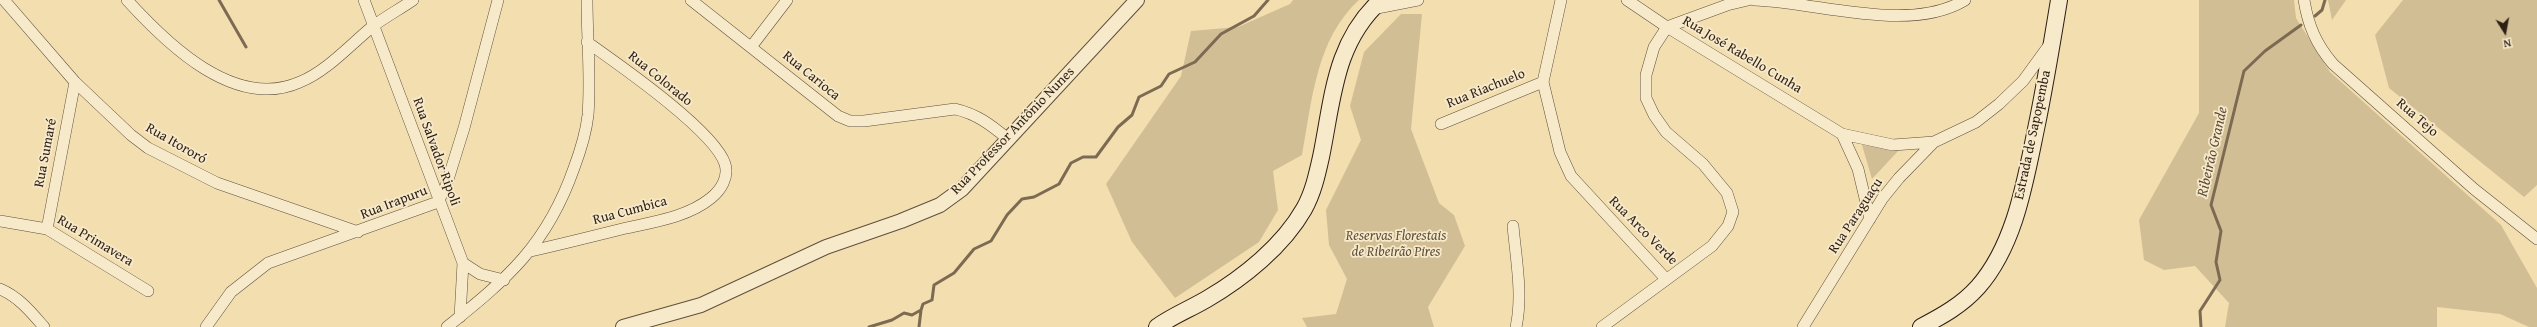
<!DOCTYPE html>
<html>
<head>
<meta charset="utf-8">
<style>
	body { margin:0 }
	#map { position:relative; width:2537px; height:327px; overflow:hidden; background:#f3deaf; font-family:"Gentium Book Plus",serif }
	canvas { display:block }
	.north { position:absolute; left:2485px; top:12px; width:40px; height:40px; -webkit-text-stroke:3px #f7eacb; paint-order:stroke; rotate:169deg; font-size:11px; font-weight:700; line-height:16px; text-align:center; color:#2e1f15 }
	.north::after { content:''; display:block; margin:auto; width:14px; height:18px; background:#2e1f15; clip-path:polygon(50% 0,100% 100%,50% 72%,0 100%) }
</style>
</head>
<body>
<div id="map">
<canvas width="2537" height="327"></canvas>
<div class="north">N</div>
</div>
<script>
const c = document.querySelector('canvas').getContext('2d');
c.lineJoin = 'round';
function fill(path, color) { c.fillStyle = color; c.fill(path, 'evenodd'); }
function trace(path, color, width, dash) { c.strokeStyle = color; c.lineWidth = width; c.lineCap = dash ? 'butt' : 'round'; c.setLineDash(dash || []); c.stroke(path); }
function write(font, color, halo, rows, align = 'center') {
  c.font = font + ' "Gentium Book Plus",serif'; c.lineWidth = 3.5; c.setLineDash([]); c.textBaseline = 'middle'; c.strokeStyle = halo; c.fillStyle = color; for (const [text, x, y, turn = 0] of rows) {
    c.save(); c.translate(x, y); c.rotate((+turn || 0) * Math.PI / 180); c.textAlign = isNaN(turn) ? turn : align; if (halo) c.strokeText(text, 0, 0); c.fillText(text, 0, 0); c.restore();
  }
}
fill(new Path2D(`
	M 1293,0 L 1359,0 C 1316,39 1312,101 1302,155 L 1273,171 L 1278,210 L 1259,242 L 1175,298 L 1132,242 L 1106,184 L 1181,76 L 1191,31 L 1238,27 L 1290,4 Z
	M 2199,0 L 2294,0 L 2296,18 L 2330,72 L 2501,225 L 2537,288 L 2537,327 L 2529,327 L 2500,314 L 2437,307 L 2437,327 L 2225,327 L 2229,303 L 2195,266 L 2164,270 L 2144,260 L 2139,220 L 2199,113 Z
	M 2328,0 L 2346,0 L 2332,20 Z
	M 2403,0 L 2537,0 L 2537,185 L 2524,197 L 2389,88 L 2375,35 Z
	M 1401,14 L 1422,14 L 1411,129 L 1439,203 L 1454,215 L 1465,246 L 1428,307 L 1434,327 L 1307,327 L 1302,318 L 1336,314 L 1347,279 L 1329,245 L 1326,210 L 1361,140 L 1350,106 L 1364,52 Z
	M 1862,145 L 1899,150 L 1872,179 Z`), '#d2be95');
trace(new Path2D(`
	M 219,0 L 246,47
	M 2315,16 L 2322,10 L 2325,0
	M 869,327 L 892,320 L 904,313 L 912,315 L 921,310 L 923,304 L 932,300 L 934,285 L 954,273 L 974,249 L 991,241 L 1007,215 L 1022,199 L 1034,197 L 1059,184 L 1071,163 L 1083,157 L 1096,157 L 1118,127 L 1132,115 L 1139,97 L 1161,86 L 1169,74 L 1195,62 L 1221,34 L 1254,16 L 1268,0
	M 919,327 L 921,310
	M 2201,327 L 2200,311 L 2220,280 L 2216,262 L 2221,231 L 2211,205 L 2244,71 L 2265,51 L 2301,25`), '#7c6b52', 3);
const minor = new Path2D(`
	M 4,0 L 75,82 L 131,135 L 148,148 L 217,183 L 358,232
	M 127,0 C 167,44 235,111 300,82 C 327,71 350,45 372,27 C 385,17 400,9 413,0
	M 364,0 L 463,263 L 460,317
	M 691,0 L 838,116 L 850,121 L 864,121 L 955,109 C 977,114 991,125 1008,139
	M 1561,0 L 1543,82 L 1560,152 L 1571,176 L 1666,279
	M 1627,0 L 1667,27 L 1842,134 L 1893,145 L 1934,142
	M 1754,0 C 1818,2 1909,34 1965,0
	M 2304,0 C 2308,25 2316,44 2333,64 L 2474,189 L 2537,239
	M 1372,9 L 1418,0
	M 751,47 L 787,0
	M 1441,124 L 1543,82
	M 1842,134 L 1858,169 L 1870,219
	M 0,221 L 47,229 L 148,291
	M 1513,226 C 1516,259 1523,295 1516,327
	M 47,229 L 75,82
	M 531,251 C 562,244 594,236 626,228 C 653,222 688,217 711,198 C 721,190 729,177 725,164 C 715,131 618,64 587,42
	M 463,263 L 480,274 L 504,280
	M 0,289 C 19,297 31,312 44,327
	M 206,327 L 231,292 L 268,263 L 438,202 L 446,186 L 464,128 L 498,0
	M 447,327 C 508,278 547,245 574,168 C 580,152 586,133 588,115 C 591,77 587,38 587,0
	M 1602,327 L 1712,246 L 1728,226 L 1733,212 L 1727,193 L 1703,164 L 1666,132 L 1654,115 L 1646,98 L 1646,75 L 1654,47 L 1667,27 L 1727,5 L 1748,0
	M 1803,327 L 1882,199 L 1899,178 L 1934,142 L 1976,122 L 1999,104 L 2023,81 L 2050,44`);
const tertiary = new Path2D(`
	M 623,327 L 701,305 L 826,247 L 901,221 L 940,205 L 962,189 L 1137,0`);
const secondary = new Path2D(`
	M 1157,327 C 1172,316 1190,309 1207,299 C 1243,278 1283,246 1304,209 C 1313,193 1317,175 1321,157 C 1333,99 1334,43 1381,0
	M 1921,327 C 1942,316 1962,305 1978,287 C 2015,245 2025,182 2036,129 C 2045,86 2052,43 2059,0`);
trace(minor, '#5f4f3c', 12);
trace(tertiary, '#5f4f3c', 16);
trace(secondary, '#2e1f15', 18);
trace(minor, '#f7eacb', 11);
trace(tertiary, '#f7eacb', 14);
trace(secondary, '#f7eacb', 16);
write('14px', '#2e1f15', '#f7eacb', [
	["Rua José Rabello Cunha",1742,55,31],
	["Rua Carioca",811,76,39],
	["Rua Colorado",660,79,39],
	["Rua Riachuelo",1486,89,-22],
	["Rua Tejo",2417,118,41],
	["Rua Professor Antônio Nunes",1013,131,-46],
	["Estrada de Sapopemba",2033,135,-78],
	["Rua Itororó",176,144,30],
	["Rua Salvador Ripoli",436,152,70],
	["Rua Sumaré",46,153,-79],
	["Rua Irapuru",394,203,-21],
	["Rua Cumbica",630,211,-15],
	["Rua Paraguaçu",1856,216,-57],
	["Rua Arco Verde",1643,231,45],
	["Rua Primavera",95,241,31]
]);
write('italic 14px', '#5f4f3b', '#f7eacb', [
	["Reservas Florestais",1396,236],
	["de Ribeirão Pires",1396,252]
]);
write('italic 15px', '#5c4b39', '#f7eacb', [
	["Ribeirão Grande",2213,152,-77]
]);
</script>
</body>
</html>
